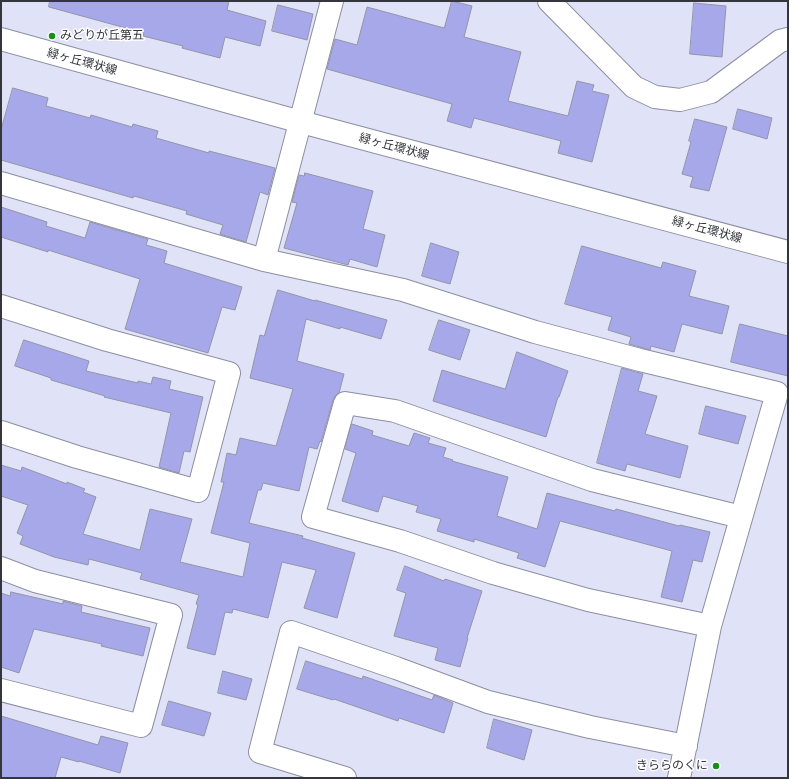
<!DOCTYPE html>
<html>
<head>
<meta charset="utf-8">
<style>
	body { margin:0 }
	#map { position:relative; width:789px; height:779px; overflow:hidden; background:#e0e2f7; font-family:"IBM Plex Sans",sans-serif }
	canvas { display:block }
	.frame { position:absolute; inset:0; border:2px solid #34353d; pointer-events:none }
</style>
</head>
<body>
<div id="map">
<canvas width="789" height="779"></canvas>
<div class="frame"></div>
</div>
<script>
const c = document.querySelector('canvas').getContext('2d');
c.lineJoin = 'round';
function fill(path, color) { c.fillStyle = color; c.fill(path, 'evenodd'); }
function trace(path, color, width, dash) { c.strokeStyle = color; c.lineWidth = width; c.lineCap = dash ? 'butt' : 'round'; c.setLineDash(dash || []); c.stroke(path); }
function write(font, color, halo, rows, align = 'center') {
  c.font = font + ' "IBM Plex Sans","Noto Sans JP",sans-serif'; c.lineWidth = 3; c.setLineDash([]); c.textBaseline = 'middle'; c.strokeStyle = halo; c.fillStyle = color; for (const [text, x, y, turn = 0] of rows) {
    c.save(); c.translate(x, y); c.rotate((+turn || 0) * Math.PI / 180); c.textAlign = isNaN(turn) ? turn : align; if (halo) c.strokeText(text, 0, 0); c.fillText(text, 0, 0); c.restore();
  }
}
const building = new Path2D(`
	M 50,1 L 229,1 L 227,10 L 266,21 L 260,46 L 225,37 L 220,58 L 182,48 L 183,46 L 143,36 L 144,33 L 49,7 Z
	M 452,1 L 472,6 L 464,37 L 521,52 L 508,101 L 568,116 L 577,81 L 594,85 L 592,91 L 609,95 L 592,162 L 558,153 L 561,141 L 474,118 L 471,128 L 447,121 L 452,104 L 327,69 L 335,39 L 357,45 L 367,7 L 444,28 Z
	M 694,3 L 726,6 L 722,57 L 690,54 Z
	M 278,5 L 313,14 L 307,40 L 272,31 Z
	M 13,88 L 48,98 L 46,106 L 90,118 L 91,115 L 132,127 L 133,124 L 158,131 L 156,138 L 209,153 L 209,151 L 275,168 L 268,195 L 260,192 L 246,242 L 220,234 L 223,225 L 186,214 L 187,211 L 134,196 L 133,198 L 1,160 L 1,130 Z
	M 738,109 L 772,118 L 767,139 L 733,129 Z
	M 695,119 L 727,127 L 709,191 L 690,187 L 693,177 L 682,174 L 691,142 L 689,141 Z
	M 305,173 L 373,191 L 363,229 L 385,235 L 377,267 L 350,259 L 348,265 L 284,248 L 297,203 L 292,202 L 299,175 L 304,176 Z
	M 1,207 L 47,222 L 46,226 L 85,238 L 90,222 L 148,239 L 146,245 L 167,251 L 164,263 L 242,287 L 235,310 L 222,307 L 208,353 L 125,329 L 140,279 L 48,250 L 48,252 L 1,237 Z
	M 431,243 L 459,252 L 450,284 L 422,276 Z
	M 582,246 L 661,268 L 663,262 L 696,271 L 689,296 L 729,306 L 722,334 L 682,324 L 674,352 L 651,346 L 650,350 L 629,344 L 631,337 L 608,330 L 612,317 L 565,304 Z
	M 278,290 L 315,301 L 315,300 L 387,320 L 381,339 L 340,327 L 340,329 L 306,319 L 297,361 L 344,374 L 339,393 L 336,395 L 333,400 L 321,442 L 320,441 L 317,449 L 309,447 L 299,491 L 263,483 L 261,490 L 258,490 L 249,523 L 303,536 L 302,538 L 355,553 L 337,618 L 304,608 L 316,570 L 282,562 L 268,618 L 233,609 L 232,613 L 225,612 L 215,655 L 187,648 L 198,605 L 196,604 L 199,595 L 140,579 L 142,573 L 89,559 L 88,565 L 54,557 L 20,544 L 23,536 L 17,533 L 28,505 L 1,496 L 1,465 L 21,471 L 22,467 L 67,484 L 67,482 L 85,489 L 83,492 L 96,497 L 83,534 L 140,550 L 150,509 L 192,519 L 180,562 L 243,577 L 250,543 L 211,533 L 224,482 L 221,482 L 227,453 L 236,455 L 240,438 L 276,446 L 293,389 L 250,378 L 260,335 L 264,336 Z
	M 439,320 L 470,330 L 460,360 L 429,350 Z
	M 740,324 L 788,336 L 788,376 L 731,362 Z
	M 24,340 L 89,361 L 86,371 L 138,383 L 138,381 L 151,384 L 153,377 L 171,381 L 169,389 L 203,397 L 190,452 L 184,451 L 179,473 L 159,467 L 171,413 L 104,397 L 105,396 L 51,380 L 51,378 L 15,366 Z
	M 517,352 L 568,371 L 559,397 L 558,397 L 546,437 L 433,401 L 442,370 L 505,389 Z
	M 622,368 L 643,374 L 638,391 L 657,396 L 645,434 L 688,446 L 680,478 L 627,464 L 625,471 L 597,463 Z
	M 706,406 L 746,416 L 738,444 L 699,434 Z
	M 352,424 L 373,431 L 372,435 L 409,446 L 414,433 L 430,438 L 428,443 L 446,448 L 443,457 L 453,460 L 452,461 L 508,477 L 497,516 L 537,529 L 547,493 L 615,511 L 616,509 L 679,526 L 680,525 L 710,532 L 702,562 L 693,560 L 682,602 L 661,597 L 672,551 L 560,521 L 545,567 L 517,558 L 519,553 L 474,539 L 474,542 L 437,531 L 441,519 L 416,512 L 418,506 L 383,496 L 378,512 L 342,501 L 356,453 L 345,449 Z
	M 405,566 L 444,581 L 445,579 L 482,591 L 467,638 L 468,638 L 460,667 L 435,660 L 438,648 L 394,636 L 406,593 L 397,590 Z
	M 11,592 L 63,604 L 63,601 L 82,606 L 81,612 L 150,628 L 143,656 L 101,646 L 102,644 L 34,629 L 19,673 L 1,667 L 1,593 L 10,596 Z
	M 306,661 L 362,679 L 363,676 L 432,700 L 434,695 L 453,703 L 444,733 L 399,718 L 398,721 L 334,699 L 333,700 L 297,689 Z
	M 223,671 L 252,679 L 246,700 L 218,693 Z
	M 169,701 L 211,713 L 204,736 L 162,725 Z
	M 1,716 L 98,745 L 101,736 L 128,743 L 120,773 L 79,761 L 79,762 L 61,757 L 55,778 L 1,778 Z
	M 494,719 L 532,730 L 524,760 L 487,748 Z`);
fill(building, '#a7a8ea');
trace(building, '#9394a8', 1);
const minor = new Path2D(`
	M 549,1 L 634,87 L 655,97 L 680,100 L 711,92 L 780,41 L 788,39
	M 1,39 L 301,122 L 788,252
	M 1,183 L 264,260 L 403,290 L 535,332 L 640,360 L 777,393 L 710,626 L 679,778
	M 264,260 L 332,1
	M 1,306 L 107,340 L 229,373 L 198,491 L 77,457 L 1,432
	M 1,568 L 35,581 L 171,615 L 141,726 L 1,690
	M 710,626 L 588,600 L 493,573 L 400,541 L 313,517 L 345,403 L 395,411 L 592,480 L 741,517
	M 345,778 L 260,752 L 291,632 L 396,668 L 488,702 L 590,727 L 686,746`);
trace(minor, '#8d8ea2', 24);
trace(minor, '#fff', 22);
for (const [x, y, r, color] of [
	[52,36,4,"#198e17"],
	[716,766,4,"#198e17"]
]) { const dot = new Path2D(); dot.arc(x, y, r, 0, 2 * Math.PI); c.fillStyle = color; c.fill(dot); trace(dot, '#fff', 1.5); }
write('12px', '#34353d', '#fff', [
	["みどりが丘第五",60,36],
	["きららのくに",708,766,"right"]
], 'left');
write('12px', '#34353d', '#fff', [
	["緑ヶ丘環状線",82,62,15],
	["緑ヶ丘環状線",394,147,15],
	["緑ヶ丘環状線",707,230,15]
]);
</script>
</body>
</html>
